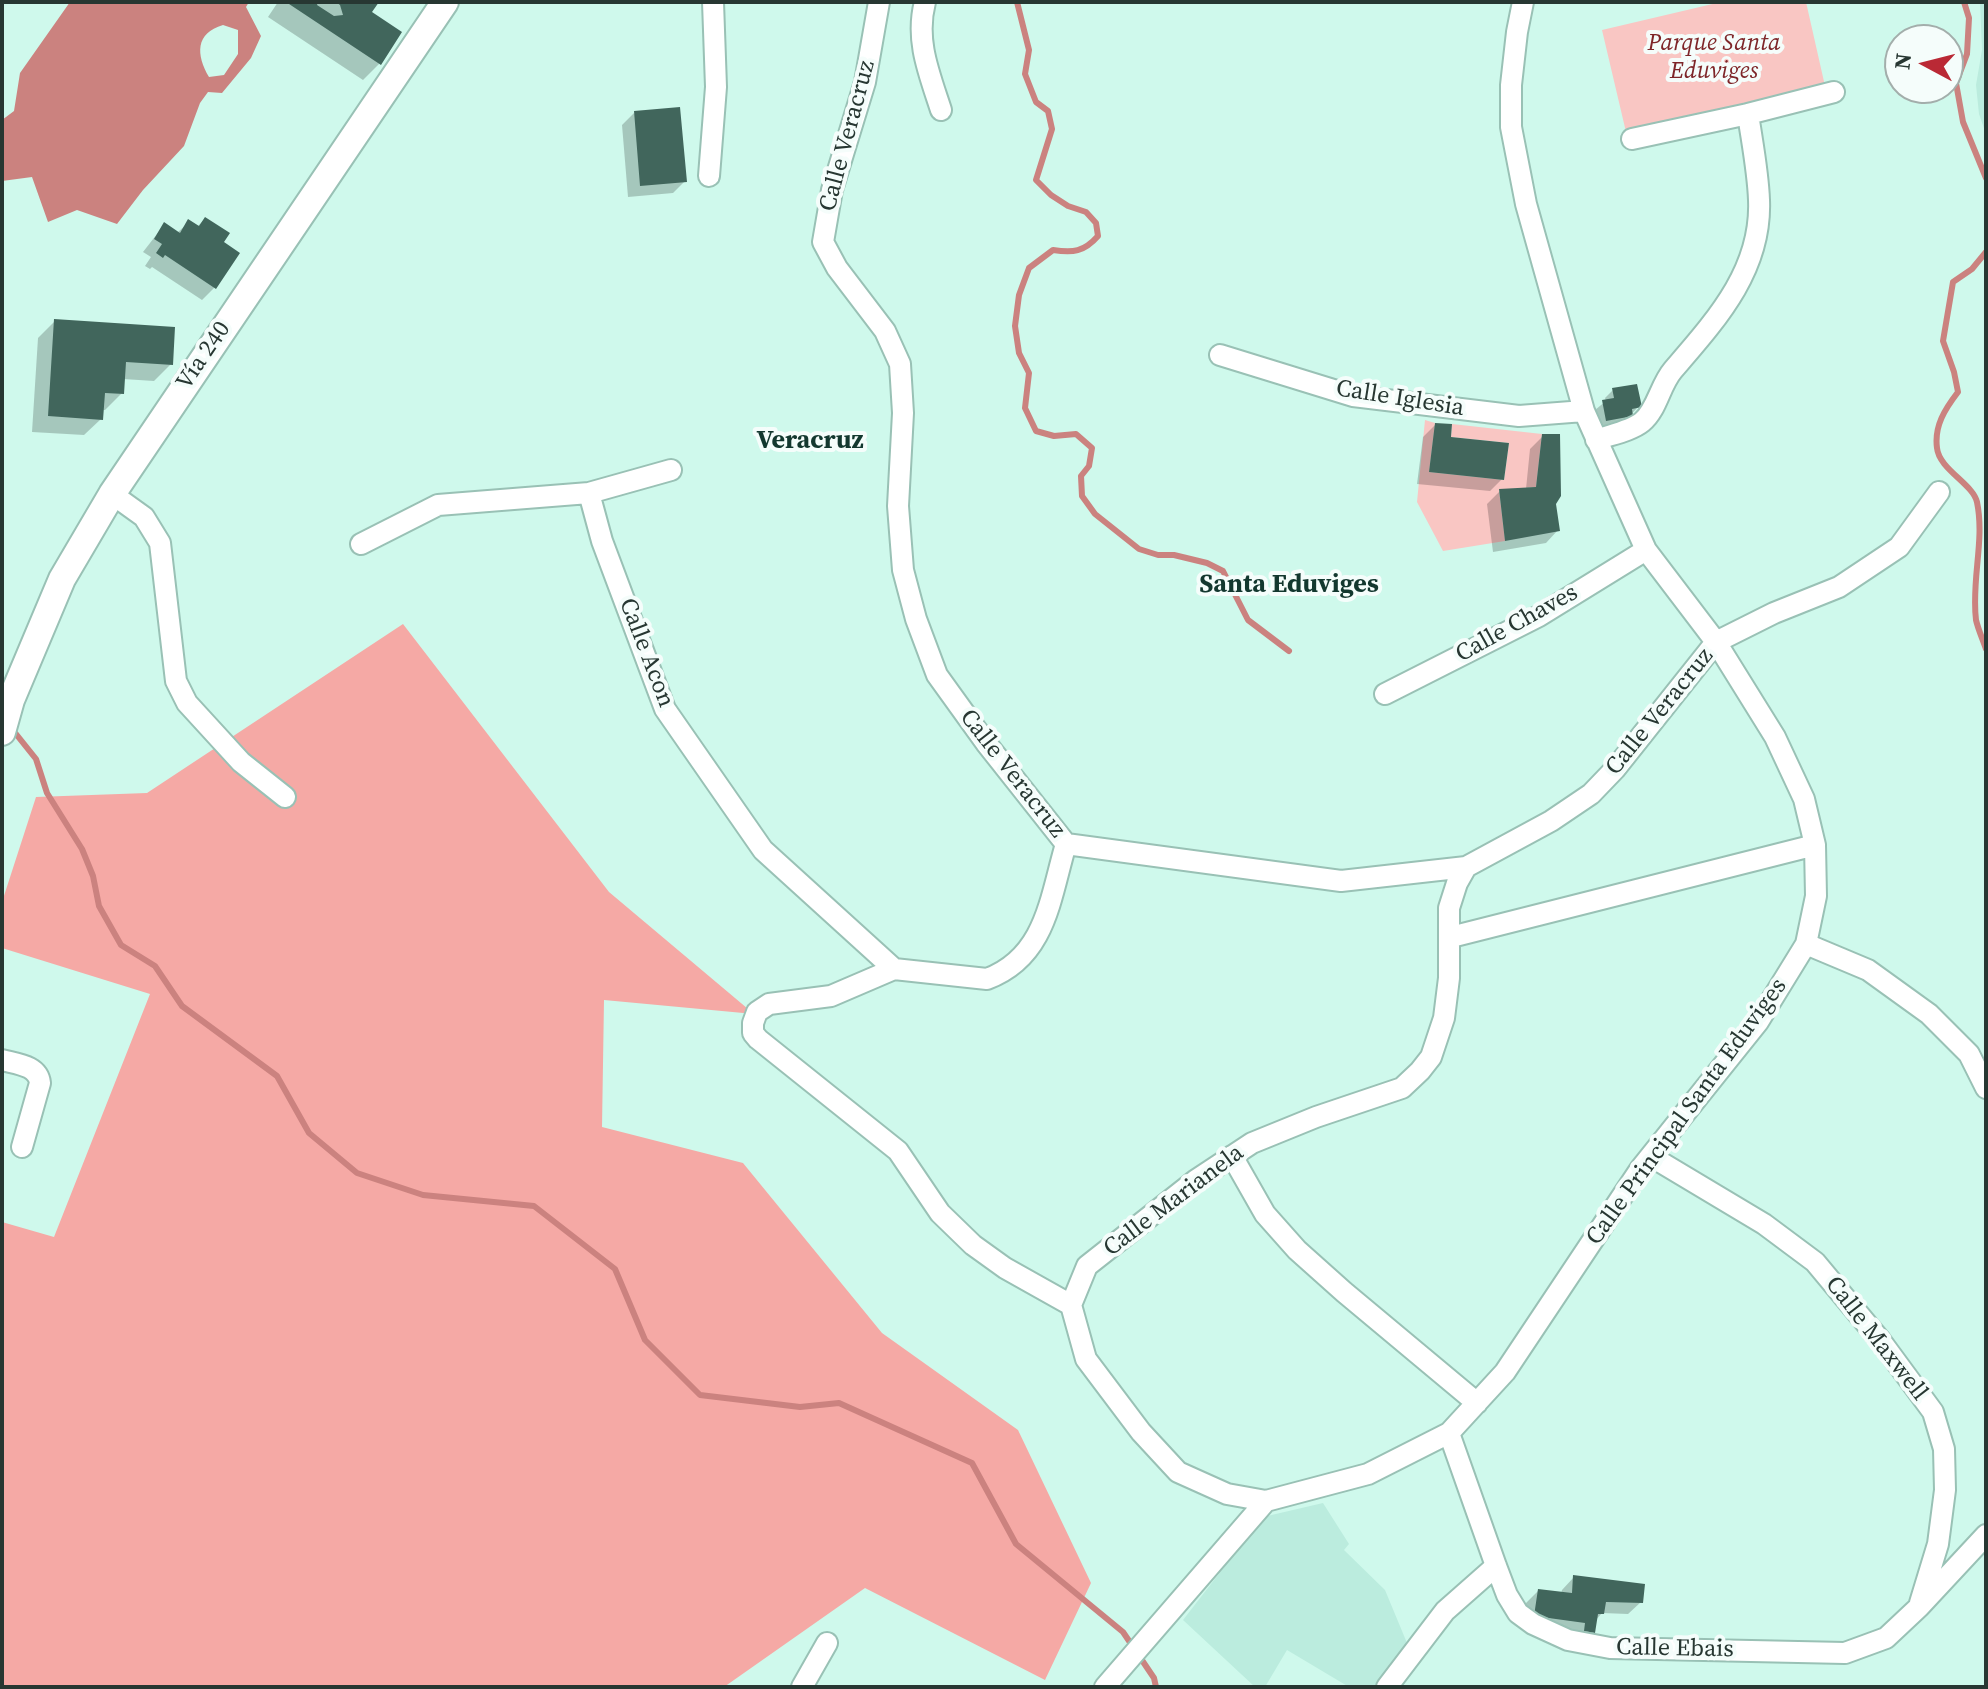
<!DOCTYPE html>
<html>
<head>
<meta charset="utf-8">
<style>
	body { margin:0 }
	#map { position:relative; width:1988px; height:1689px; overflow:hidden; background:#cff9ec; font-family:"Source Serif 4",serif }
	canvas { display:block }
	.frame { position:absolute; inset:0; border:4px solid #273732; pointer-events:none }
	.north { position:absolute; left:1884px; top:24px; width:80px; height:80px; box-sizing:border-box; background:#f5fdfb; border:2px solid #a3aeab; border-radius:50%; rotate:277deg; font-size:22px; font-weight:700; line-height:32px; text-align:center; color:#273732 }
	.north::after { content:''; display:block; margin:auto; width:28px; height:36px; background:#ba2935; clip-path:polygon(50% 0,100% 100%,50% 72%,0 100%) }
</style>
</head>
<body>
<div id="map">
<canvas width="1988" height="1689"></canvas>
<div class="frame"></div>
<div class="north">N</div>
</div>
<script>
const c = document.querySelector('canvas').getContext('2d');
c.lineJoin = 'round';
function fill(path, color) { c.fillStyle = color; c.fill(path, 'evenodd'); }
function trace(path, color, width, dash) { c.strokeStyle = color; c.lineWidth = width; c.lineCap = dash ? 'butt' : 'round'; c.setLineDash(dash || []); c.stroke(path); }
function write(font, color, halo, rows, align = 'center') {
  c.font = font + ' "Source Serif 4",serif'; c.lineWidth = 8; c.setLineDash([]); c.textBaseline = 'middle'; c.strokeStyle = halo; c.fillStyle = color; for (const [text, x, y, turn = 0] of rows) {
    c.save(); c.translate(x, y); c.rotate((+turn || 0) * Math.PI / 180); c.textAlign = isNaN(turn) ? turn : align; if (halo) c.strokeText(text, 0, 0); c.fillText(text, 0, 0); c.restore();
  }
}
fill(new Path2D(`
	M 1980,2 L 1986,2 L 1986,134 L 1979,114 L 1976,85 L 1982,50 Z
	M 1323,1503 L 1349,1544 L 1344,1550 L 1385,1590 L 1407,1643 L 1378,1687 L 1349,1687 L 1287,1650 L 1265,1687 L 1255,1687 L 1183,1620 L 1263,1517 Z`), '#bbecde');
fill(new Path2D(`
	M 1721,2 L 1806,2 L 1825,86 L 1626,132 L 1602,30 Z
	M 1425,420 L 1435,423 L 1429,472 L 1504,480 L 1509,443 L 1451,437 L 1452,424 L 1542,434 L 1536,487 L 1499,490 L 1505,541 L 1443,551 L 1417,502 Z`), '#f9c6c3');
fill(new Path2D(`
	M 403,624 L 609,892 L 754,1014 L 604,1000 L 602,1127 L 743,1163 L 882,1333 L 1018,1430 L 1091,1583 L 1045,1680 L 865,1588 L 724,1687 L 2,1687 L 2,1222 L 54,1237 L 150,994 L 2,948 L 2,902 L 36,797 L 147,793 Z`), '#f5a9a5');
fill(new Path2D(`
	M 70,2 L 249,2 L 246,7 L 261,36 L 251,58 L 222,93 L 208,92 L 200,103 L 184,146 L 143,190 L 117,224 L 77,210 L 48,222 L 32,177 L 2,181 L 2,120 L 14,111 L 20,73 ZM 223,25 L 238,30 L 238,54 L 224,75 L 209,77 C 196,55 195,33 223,25 Z`), '#cb827f');
fill(new Path2D(`
	M 278,2 L 376,2 L 370,13 L 379,64 L 363,80 L 268,17 Z
	M 634,113 L 685,181 L 673,193 L 628,197 L 622,125 Z
	M 205,219 L 214,288 L 202,300 L 152,267 L 150,269 L 145,266 L 151,257 L 143,252 L 164,225 L 177,233 L 189,222 L 197,227 Z
	M 55,321 L 171,364 L 154,381 L 123,379 L 122,393 L 105,410 L 101,410 L 101,419 L 84,435 L 32,432 L 38,338 Z
	M 1613,390 L 1639,406 L 1623,423 L 1598,428 L 1595,410 L 1606,401 L 1605,398 Z
	M 1435,425 L 1449,438 L 1502,479 L 1490,491 L 1417,484 L 1423,437 Z
	M 1543,436 L 1558,530 L 1546,543 L 1493,552 L 1487,504 L 1500,491 L 1526,489 L 1530,449 Z
	M 1574,1577 L 1641,1602 L 1628,1614 L 1602,1613 L 1595,1621 L 1593,1632 L 1581,1644 L 1523,1628 L 1526,1603 L 1538,1591 L 1561,1594 L 1562,1590 Z`), '#0003');
trace(new Path2D(`
	M 1017,2 L 1029,50 L 1025,74 L 1036,102 L 1048,111 L 1052,129 L 1036,180 L 1051,195 L 1068,206 L 1086,212 L 1096,223 L 1098,236 C 1084,252 1073,253 1053,250 L 1029,268 L 1019,295 L 1015,326 L 1019,353 L 1029,373 L 1025,408 L 1036,431 L 1054,436 L 1076,434 L 1092,448 L 1089,466 L 1081,476 L 1082,496 L 1095,514 L 1139,549 L 1158,555 L 1174,555 L 1207,563 L 1223,571 L 1248,620 L 1289,651
	M 1964,2 L 1969,18 L 1967,54 L 1956,83 L 1963,122 L 1986,178
	M 1986,252 L 1972,269 L 1953,282 L 1943,341 L 1954,372 L 1958,392 C 1945,409 1934,426 1937,448 C 1939,469 1973,484 1977,502 C 1985,541 1971,580 1976,620 C 1978,629 1983,640 1986,649
	M 16,734 L 36,759 L 47,793 L 82,849 L 93,876 L 99,906 L 121,945 L 155,966 L 182,1006 L 277,1076 L 309,1133 L 357,1173 L 423,1195 L 534,1206 L 615,1269 L 645,1340 L 700,1395 L 800,1407 L 839,1403 L 972,1463 L 1016,1544 L 1123,1632 L 1154,1678 L 1156,1687`), '#cb827f', 6);
fill(new Path2D(`
	M 286,2 L 318,2 L 317,5 L 334,16 L 343,15 L 340,5 L 336,2 L 379,2 L 372,12 L 402,32 L 381,65 Z
	M 680,107 L 687,182 L 640,186 L 634,111 Z
	M 205,217 L 230,233 L 224,242 L 240,253 L 216,289 L 165,255 L 163,258 L 156,253 L 162,244 L 154,239 L 164,222 L 180,233 L 188,219 L 199,226 Z
	M 54,319 L 175,327 L 173,365 L 126,362 L 124,394 L 105,393 L 103,420 L 48,416 Z
	M 1637,384 L 1642,407 L 1632,409 L 1633,416 L 1606,421 L 1602,400 L 1614,398 L 1612,388 Z
	M 1435,423 L 1452,424 L 1451,437 L 1509,443 L 1504,480 L 1429,472 Z
	M 1542,434 L 1560,434 L 1561,496 L 1556,504 L 1560,531 L 1505,541 L 1499,489 L 1536,487 Z
	M 1573,1575 L 1645,1584 L 1643,1603 L 1606,1602 L 1604,1614 L 1598,1614 L 1595,1633 L 1584,1631 L 1585,1623 L 1534,1616 L 1538,1589 L 1572,1593 Z`), '#41665c');
const minor = new Path2D(`
	M 879,2 L 865,82 L 832,190 L 823,242 L 837,268 L 885,331 L 900,364 L 903,413 L 898,506 L 903,570 L 916,619 L 937,675 L 986,743 L 1066,844 L 1341,881 L 1466,867 L 1551,821 L 1591,794 L 1615,769 L 1716,642 L 1774,613 L 1839,587 L 1899,547 L 1939,492
	M 925,2 C 915,40 929,73 941,110
	M 1748,114 L 1834,92
	M 709,176 L 716,87 L 713,2
	M 1220,355 L 1353,396 L 1519,416 L 1584,411
	M 1596,440 C 1609,435 1631,431 1642,422 C 1657,410 1660,385 1673,370 C 1716,320 1762,270 1759,200 C 1758,171 1752,142 1748,114 L 1632,139
	M 589,493 L 671,470
	M 112,494 L 144,517 L 160,543 L 176,681 L 187,703 L 241,762 L 285,797
	M 361,544 L 438,505 L 589,493 L 602,541 L 665,709 L 763,850 L 894,969
	M 1385,694 L 1539,616 L 1646,550
	M 1066,844 C 1050,898 1046,957 987,979 L 894,969 L 831,996 L 769,1004 L 757,1012 L 753,1023 L 753,1033 L 758,1039 L 898,1151 L 940,1213 L 973,1245 L 1005,1268 L 1071,1305
	M 1466,867 L 1457,883 L 1449,908 L 1449,978 L 1444,1018 L 1431,1057 L 1420,1071 L 1402,1088 L 1316,1117 L 1252,1143 L 1196,1180 L 1087,1266 L 1071,1305 L 1086,1359 L 1141,1432 L 1178,1472 L 1227,1494 L 1266,1501 L 1368,1474 L 1449,1433 L 1505,1372 L 1641,1168 L 1758,1022 L 1806,944 L 1816,896 L 1815,845 L 1804,799 L 1775,737 L 1716,642 L 1646,550 L 1584,411 L 1526,204 L 1511,127 L 1511,85 L 1517,32 L 1523,2
	M 1451,937 L 1815,845
	M 1806,944 L 1868,970 L 1929,1014 L 1969,1054 L 1986,1088
	M 2,1060 C 16,1064 38,1065 40,1083 L 22,1147
	M 1232,1156 L 1265,1214 L 1297,1250 L 1344,1292 L 1477,1403
	M 1652,1157 L 1764,1224 L 1815,1262 L 1880,1340 L 1933,1412 L 1944,1449 L 1945,1490 L 1938,1544 L 1920,1603
	M 1449,1433 L 1496,1566 L 1507,1595 L 1518,1613 L 1533,1624 L 1568,1640 L 1610,1648 L 1845,1653 L 1886,1638 L 1919,1607 L 1986,1535
	M 802,1687 L 827,1643
	M 1105,1687 L 1266,1501
	M 1387,1687 L 1445,1611 L 1496,1566`);
const major = new Path2D(`
	M 2,732 L 11,700 L 62,579 L 112,494 L 445,2`);
trace(minor, '#99c1b5', 24);
trace(major, '#99c1b5', 30);
trace(minor, '#fff', 20);
trace(major, '#fff', 26);
write('italic 24px', '#7e2629', '#f5fdfb', [
	["Parque Santa",1714,44],
	["Eduviges",1714,72]
]);
write('24px', '#273732', '#f5fdfb', [
	["Calle Veracruz",848,136,-75],
	["Vía 240",204,356,-56],
	["Calle Iglesia",1400,399,9],
	["Calle Chaves",1517,624,-29],
	["Calle Acon",646,653,69],
	["Calle Veracruz",1660,712,-51],
	["Calle Veracruz",1012,774,52],
	["Calle Principal Santa Eduviges",1687,1112,-54],
	["Calle Marianela",1174,1201,-37],
	["Calle Maxwell",1876,1339,52],
	["Calle Ebais",1675,1649,1]
]);
write('bold 26px', '#13382f', '#f5fdfb', [
	["Veracruz",810,441],
	["Santa Eduviges",1289,585]
]);
</script>
</body>
</html>
